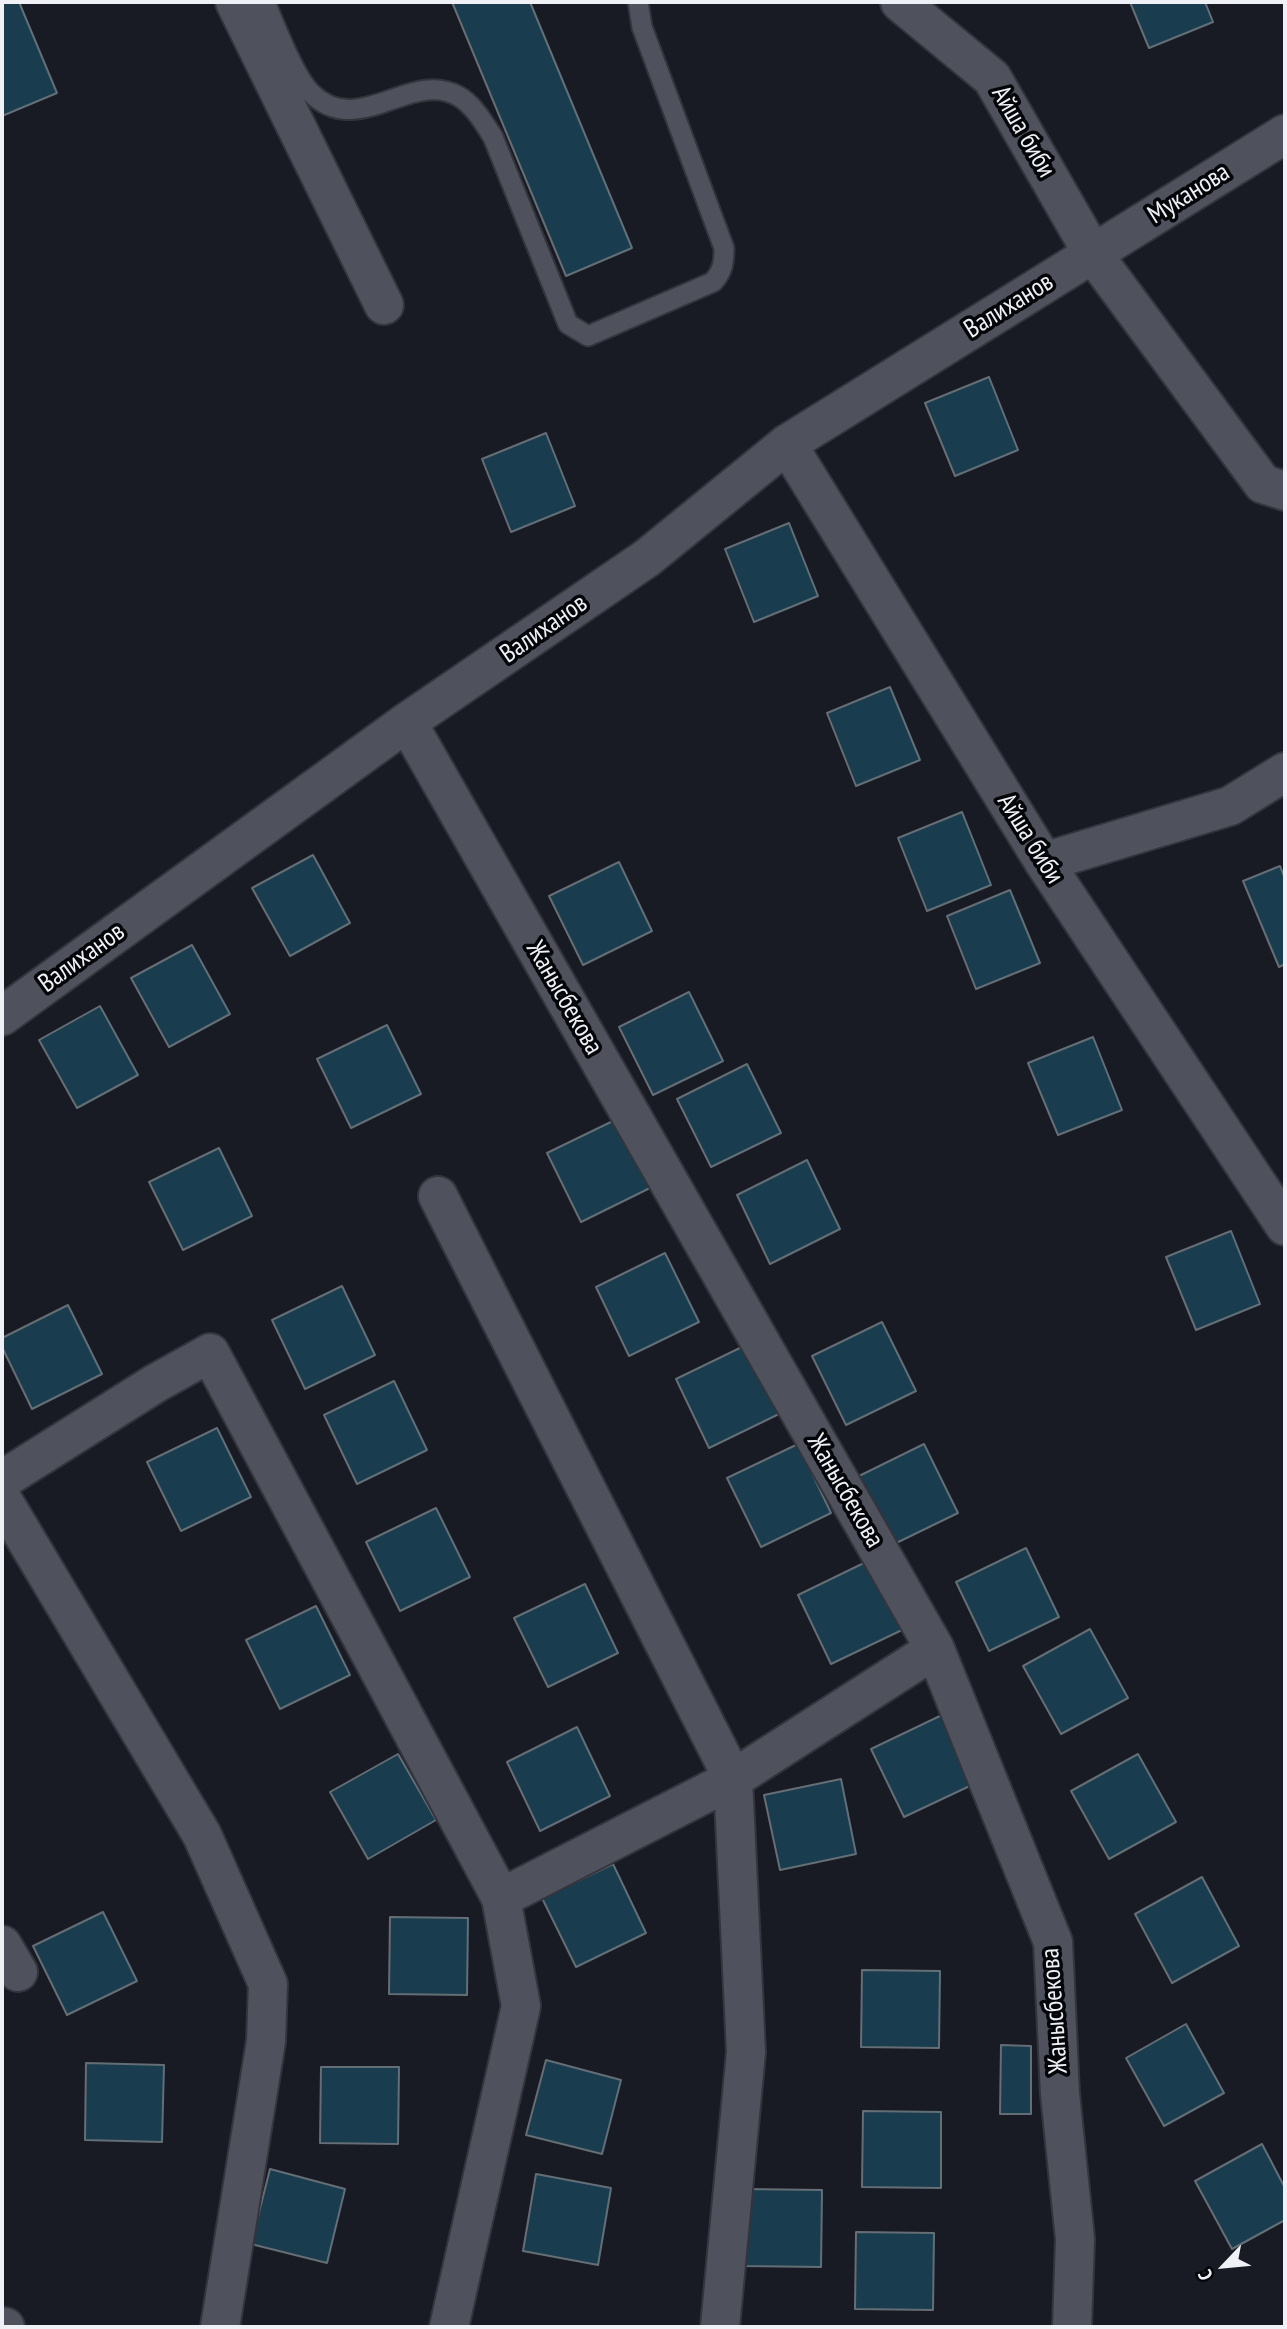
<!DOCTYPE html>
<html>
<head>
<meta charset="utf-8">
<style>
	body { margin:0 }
	#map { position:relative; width:1287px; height:2329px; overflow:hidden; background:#191b24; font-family:"PT Sans Narrow",sans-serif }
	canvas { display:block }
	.frame { position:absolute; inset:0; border:4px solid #eff1f7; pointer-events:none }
	.north { position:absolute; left:1189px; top:2231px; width:70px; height:70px; -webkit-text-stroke:5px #050609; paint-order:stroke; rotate:244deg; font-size:19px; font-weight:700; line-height:28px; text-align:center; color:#eff1f7 }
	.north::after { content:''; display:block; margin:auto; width:24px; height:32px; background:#eff1f7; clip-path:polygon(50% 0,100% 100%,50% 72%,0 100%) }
</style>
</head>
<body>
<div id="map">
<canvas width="1287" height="2329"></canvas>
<div class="frame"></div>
<div class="north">С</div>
</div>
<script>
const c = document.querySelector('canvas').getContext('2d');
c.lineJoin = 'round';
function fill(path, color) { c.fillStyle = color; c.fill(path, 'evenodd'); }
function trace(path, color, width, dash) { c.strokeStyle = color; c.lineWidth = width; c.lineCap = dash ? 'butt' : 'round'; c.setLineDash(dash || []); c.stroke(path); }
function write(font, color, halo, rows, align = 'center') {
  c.font = font + ' "PT Sans Narrow",sans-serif'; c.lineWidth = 7; c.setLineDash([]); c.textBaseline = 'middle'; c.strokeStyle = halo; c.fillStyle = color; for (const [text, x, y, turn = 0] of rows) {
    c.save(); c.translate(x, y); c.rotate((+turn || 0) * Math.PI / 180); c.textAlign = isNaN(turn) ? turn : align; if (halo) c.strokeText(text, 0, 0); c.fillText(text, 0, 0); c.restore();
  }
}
const building = new Path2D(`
	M 2,2 L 19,2 L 57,93 L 2,116 Z
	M 452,2 L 530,2 L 632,248 L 566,276 Z
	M 1130,2 L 1205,2 L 1213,22 L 1149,48 Z
	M 989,377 L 1018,450 L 955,476 L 925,403 Z
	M 546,433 L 575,506 L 511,532 L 482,459 Z
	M 789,523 L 818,596 L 754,622 L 725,549 Z
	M 890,687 L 920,760 L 856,786 L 827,713 Z
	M 962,812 L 991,885 L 927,911 L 898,838 Z
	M 313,855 L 350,923 L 290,956 L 252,888 Z
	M 619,862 L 652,931 L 583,965 L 549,896 Z
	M 1280,866 L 1285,879 L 1285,964 L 1279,967 L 1243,881 Z
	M 1010,890 L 1040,963 L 976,989 L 947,916 Z
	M 192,945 L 230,1014 L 169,1047 L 131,978 Z
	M 689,992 L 723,1061 L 653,1095 L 619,1027 Z
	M 100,1006 L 138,1075 L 77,1108 L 39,1040 Z
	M 387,1025 L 421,1094 L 351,1128 L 317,1059 Z
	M 1093,1037 L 1122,1110 L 1058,1135 L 1028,1063 Z
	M 747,1064 L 781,1133 L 711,1167 L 677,1099 Z
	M 617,1119 L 650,1188 L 581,1222 L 547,1153 Z
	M 219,1148 L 252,1216 L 183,1250 L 149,1182 Z
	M 807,1160 L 840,1229 L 770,1264 L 737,1195 Z
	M 1231,1231 L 1260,1304 L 1196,1330 L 1166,1257 Z
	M 665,1253 L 699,1322 L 629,1356 L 596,1287 Z
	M 342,1286 L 375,1355 L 305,1389 L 272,1320 Z
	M 68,1305 L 102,1374 L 32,1409 L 2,1347 L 2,1338 Z
	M 882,1322 L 916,1391 L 846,1425 L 812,1356 Z
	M 746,1345 L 779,1414 L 709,1448 L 676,1379 Z
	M 394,1381 L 427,1450 L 357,1484 L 324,1415 Z
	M 217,1428 L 251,1497 L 181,1531 L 147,1462 Z
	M 798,1444 L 831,1513 L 761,1547 L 727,1478 Z
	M 924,1444 L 958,1513 L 888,1547 L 855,1478 Z
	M 436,1508 L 470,1577 L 400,1611 L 366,1542 Z
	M 1026,1548 L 1059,1617 L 989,1651 L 956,1582 Z
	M 868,1561 L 902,1630 L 831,1664 L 798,1595 Z
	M 585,1584 L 618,1653 L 548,1687 L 514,1618 Z
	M 316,1606 L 350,1675 L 280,1709 L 246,1640 Z
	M 1090,1629 L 1128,1698 L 1061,1734 L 1023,1666 Z
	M 942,1715 L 974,1784 L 904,1817 L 871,1749 Z
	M 577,1727 L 610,1796 L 540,1831 L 507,1762 Z
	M 398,1754 L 436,1820 L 368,1859 L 330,1792 Z
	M 1138,1754 L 1176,1822 L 1109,1859 L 1071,1791 Z
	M 841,1779 L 856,1854 L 780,1870 L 764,1795 Z
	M 613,1864 L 646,1933 L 576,1967 L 542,1898 Z
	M 1202,1877 L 1239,1946 L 1172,1983 L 1135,1914 Z
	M 103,1912 L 137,1981 L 67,2015 L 33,1946 Z
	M 390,1917 L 468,1918 L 467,1995 L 389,1994 Z
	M 862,1970 L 940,1971 L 939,2048 L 861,2047 Z
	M 1186,2024 L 1224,2093 L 1164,2126 L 1126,2058 Z
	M 1001,2045 L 1031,2046 L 1031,2114 L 1000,2114 Z
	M 546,2060 L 621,2080 L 602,2154 L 526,2135 Z
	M 86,2063 L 164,2065 L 162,2142 L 85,2140 Z
	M 321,2067 L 399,2067 L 398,2144 L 320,2143 Z
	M 863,2111 L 941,2112 L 941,2188 L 862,2187 Z
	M 1262,2144 L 1285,2188 L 1285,2220 L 1232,2249 L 1195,2181 Z
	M 270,2169 L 345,2189 L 327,2263 L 251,2244 Z
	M 536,2174 L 611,2188 L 598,2265 L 523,2251 Z
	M 744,2189 L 822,2190 L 821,2267 L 743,2266 Z
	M 856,2232 L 934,2233 L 933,2310 L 855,2309 Z`);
fill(building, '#1a3c4f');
trace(building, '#646e75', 2);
const lane = new Path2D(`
	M 265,2 C 275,25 294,76 311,93 C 358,140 411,69 458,96 C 473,104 484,123 493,137 L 568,324 L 588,336 L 713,282 C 723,271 724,262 724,248 L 642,27 L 638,2`);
const street = new Path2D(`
	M 235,2 L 384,305
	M 900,2 L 992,78 L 1093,254 L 1263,484 L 1285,491
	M 787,444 L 1044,862 L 1285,1226
	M 407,722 L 935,1649 L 1053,1942 L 1060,2094 L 1075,2239 L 1072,2327
	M 1044,862 L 1230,806 L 1285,772
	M 2,1016 L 407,722 L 647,558 L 787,444 L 1285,134
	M 438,1196 L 733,1779 L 746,2052 L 720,2327
	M 2,1480 L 156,1383 L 210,1353 L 501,1898 L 521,2006 L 449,2327
	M 2,1499 L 202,1835 L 268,1984 L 266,2041 L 220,2327
	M 501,1898 L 733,1779 L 935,1649
	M 2,1945 L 18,1972
	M 2,2327 L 5,2327`);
trace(lane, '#34353c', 23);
trace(street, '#34353c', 42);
trace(lane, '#4f525c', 19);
trace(street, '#4f525c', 38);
write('26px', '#eff1f7', '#050609', [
	["Айша биби",1023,132,60],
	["Муканова",1189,194,-32],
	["Валиханов",1009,306,-32],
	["Валиханов",544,629,-35],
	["Айша биби",1030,839,58],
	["Валиханов",82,958,-36],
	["Жанысбекова",564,998,60],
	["Жанысбекова",845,1491,60],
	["Жанысбекова",1055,2011,-94]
]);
</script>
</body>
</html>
